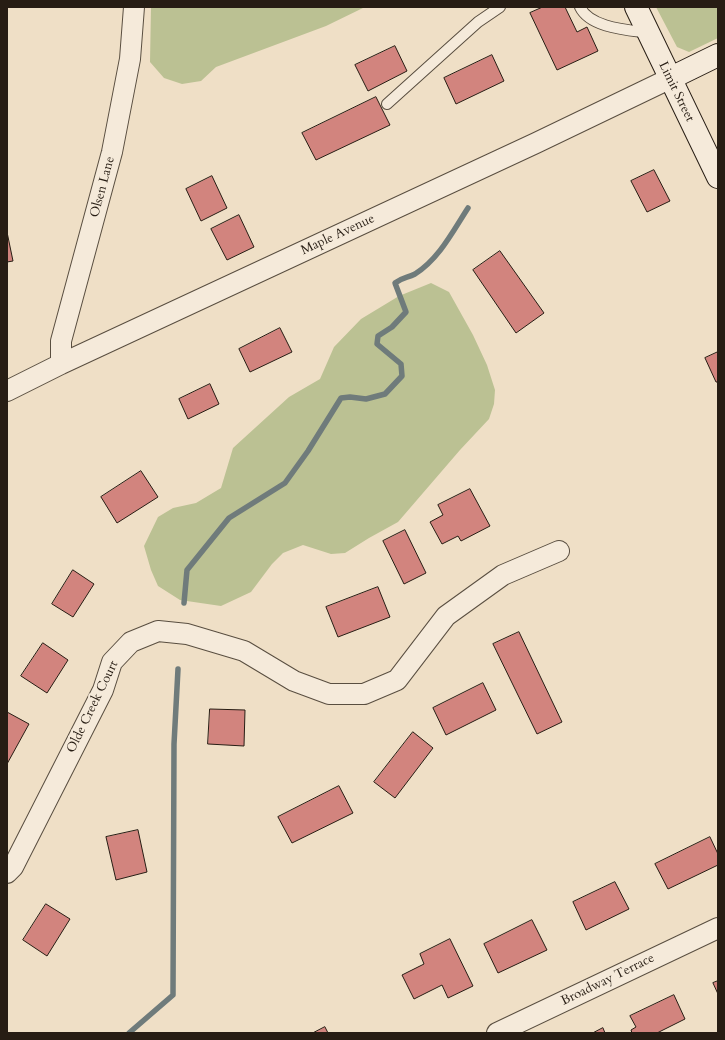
<!DOCTYPE html>
<html>
<head>
<meta charset="utf-8">
<style>
	body { margin:0 }
	#map { position:relative; width:725px; height:1040px; overflow:hidden; background:#efdfc6; font-family:Cardo,serif }
	canvas { display:block }
	.frame { position:absolute; inset:0; border:8px solid #271d14; pointer-events:none }
</style>
</head>
<body>
<div id="map">
<canvas width="725" height="1040"></canvas>
<div class="frame"></div>
</div>
<script>
const c = document.querySelector('canvas').getContext('2d');
c.lineJoin = 'round';
function fill(path, color) { c.fillStyle = color; c.fill(path, 'evenodd'); }
function trace(path, color, width, dash) { c.strokeStyle = color; c.lineWidth = width; c.lineCap = dash ? 'butt' : 'round'; c.setLineDash(dash || []); c.stroke(path); }
function write(font, color, halo, rows, align = 'center') {
  c.font = font + ' Cardo,serif'; c.lineWidth = 4; c.setLineDash([]); c.textBaseline = 'middle'; c.strokeStyle = halo; c.fillStyle = color; for (const [text, x, y, turn = 0] of rows) {
    c.save(); c.translate(x, y); c.rotate((+turn || 0) * Math.PI / 180); c.textAlign = isNaN(turn) ? turn : align; if (halo) c.strokeText(text, 0, 0); c.fillText(text, 0, 0); c.restore();
  }
}
fill(new Path2D(`
	M 151,7 L 365,7 L 326,26 L 216,67 L 201,81 L 182,84 L 164,78 L 150,62 Z
	M 656,7 L 718,7 L 718,38 L 689,52 L 677,47 Z
	M 431,283 L 449,292 L 473,335 L 487,365 L 495,390 L 494,404 L 489,419 L 460,450 L 398,522 L 369,538 L 345,553 L 331,554 L 303,545 L 283,553 L 272,564 L 251,592 L 221,606 L 180,600 L 158,586 L 151,570 L 144,546 L 158,517 L 173,508 L 196,503 L 221,488 L 233,448 L 289,397 L 320,379 L 334,347 L 361,319 L 399,296 Z`), '#bbc193');
trace(new Path2D(`
	M 184,603 L 187,570 L 229,518 L 285,483 L 308,451 L 341,398 L 350,397 L 366,399 L 385,394 L 402,376 L 401,364 L 377,344 L 378,336 L 392,327 L 406,312 L 395,283 C 403,277 407,278 415,274 C 439,259 453,231 468,208
	M 129,1033 L 173,995 L 174,744 L 178,669`), '#6f7b7b', 5.5);
const building = new Path2D(`
	M 543,7 L 565,7 L 577,32 L 587,27 L 598,51 L 557,70 L 530,13 Z
	M 395,46 L 407,71 L 368,91 L 355,65 Z
	M 492,55 L 504,81 L 456,104 L 444,78 Z
	M 376,97 L 390,125 L 316,160 L 302,133 Z
	M 654,170 L 670,201 L 647,212 L 631,181 Z
	M 212,176 L 227,208 L 201,221 L 186,189 Z
	M 239,215 L 254,247 L 227,260 L 211,229 Z
	M 7,232 L 13,261 L 7,262 Z
	M 500,251 L 544,313 L 516,333 L 473,270 Z
	M 280,328 L 292,352 L 250,372 L 239,349 Z
	M 718,352 L 718,382 L 716,382 L 705,358 Z
	M 210,384 L 219,404 L 188,419 L 179,399 Z
	M 141,471 L 158,497 L 117,523 L 101,497 Z
	M 470,489 L 490,526 L 461,541 L 458,536 L 442,544 L 430,522 L 443,515 L 438,505 Z
	M 405,530 L 426,573 L 404,584 L 383,541 Z
	M 73,570 L 94,584 L 73,617 L 52,604 Z
	M 378,587 L 390,617 L 338,637 L 326,607 Z
	M 519,632 L 562,722 L 537,734 L 493,644 Z
	M 43,643 L 68,660 L 47,693 L 21,676 Z
	M 483,683 L 496,710 L 446,735 L 433,708 Z
	M 210,709 L 245,710 L 244,746 L 208,744 Z
	M 7,712 L 29,724 L 7,764 Z
	M 413,732 L 433,748 L 395,798 L 374,782 Z
	M 339,786 L 353,813 L 292,843 L 278,817 Z
	M 138,830 L 147,872 L 116,880 L 106,837 Z
	M 710,837 L 718,854 L 718,865 L 668,889 L 655,864 Z
	M 615,882 L 629,909 L 586,930 L 573,902 Z
	M 46,904 L 70,919 L 47,956 L 23,940 Z
	M 532,920 L 547,950 L 498,973 L 484,944 Z
	M 450,939 L 473,986 L 448,998 L 442,985 L 414,999 L 402,975 L 424,964 L 420,954 Z
	M 718,981 L 718,994 L 713,983 Z
	M 674,995 L 685,1019 L 657,1033 L 632,1033 L 631,1030 L 636,1027 L 630,1016 Z
	M 325,1027 L 328,1033 L 313,1033 Z
	M 603,1028 L 605,1033 L 593,1033 Z`);
fill(building, '#d2847e');
trace(building, '#271d14', 1);
const lane = new Path2D(`
	M 580,7 C 590,28 628,30 649,33
	M 387,104 L 478,22 L 500,7`);
const street = new Path2D(`
	M 61,364 L 61,341 L 112,152 L 130,59 L 134,7
	M 7,391 L 61,364 L 536,143 L 669,79
	M 7,873 L 13,867 L 103,690 L 112,662 L 131,642 L 158,631 L 187,634 L 244,651 L 294,681 L 329,694 L 364,694 L 397,680 L 446,616 L 503,575 L 559,551
	M 497,1033 L 718,928`);
const secondary = new Path2D(`
	M 636,7 L 718,177
	M 669,79 L 718,55`);
trace(lane, '#594e40', 12);
trace(street, '#594e40', 22);
trace(secondary, '#271d14', 24);
trace(lane, '#f5eada', 10);
trace(street, '#f5eada', 20);
trace(secondary, '#f5eada', 22);
write('13px', '#271d14', '#f5eada', [
	["Limit Street",676,92,64],
	["Olsen Lane",103,187,-75],
	["Maple Avenue",338,235,-25],
	["Olde Creek Court",93,707,-64],
	["Broadway Terrace",608,980,-26]
]);
</script>
</body>
</html>
